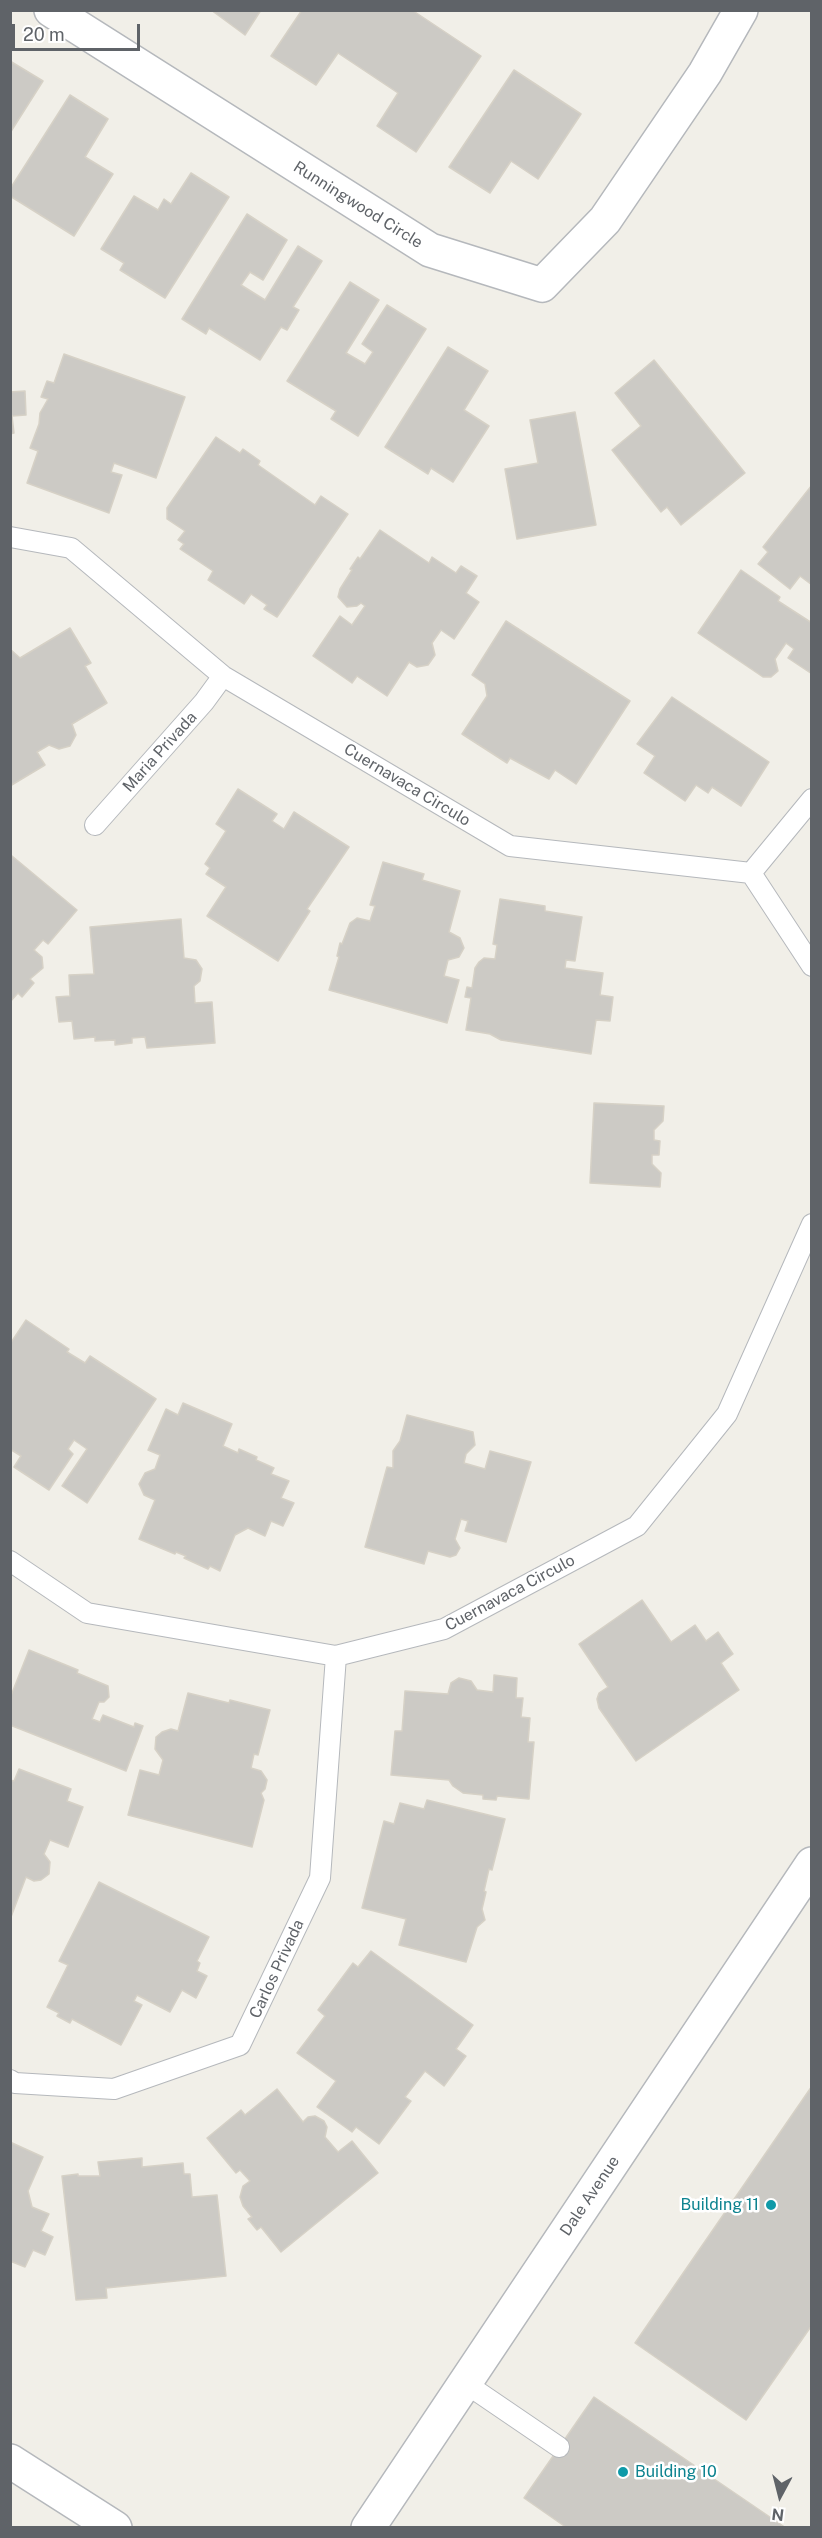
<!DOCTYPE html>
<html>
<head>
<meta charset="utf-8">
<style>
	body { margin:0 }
	#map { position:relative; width:822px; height:2538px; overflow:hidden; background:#f1efe8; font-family:"Public Sans",sans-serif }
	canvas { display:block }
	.frame { position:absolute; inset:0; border:12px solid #5f6368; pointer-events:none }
	.north { position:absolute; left:750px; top:2466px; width:60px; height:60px; -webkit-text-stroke:4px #fff; paint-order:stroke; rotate:187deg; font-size:16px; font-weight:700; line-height:24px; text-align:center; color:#5f6368 }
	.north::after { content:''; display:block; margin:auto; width:21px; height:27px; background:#5f6368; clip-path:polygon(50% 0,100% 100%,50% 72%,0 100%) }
	.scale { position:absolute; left:12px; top:24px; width:128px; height:27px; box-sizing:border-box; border:3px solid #5f6368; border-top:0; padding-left:8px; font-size:18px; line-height:21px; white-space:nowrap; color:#5f6368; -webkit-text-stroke:4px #fff; paint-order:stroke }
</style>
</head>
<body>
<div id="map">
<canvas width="822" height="2538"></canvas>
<div class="frame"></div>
<div class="north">N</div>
<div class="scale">20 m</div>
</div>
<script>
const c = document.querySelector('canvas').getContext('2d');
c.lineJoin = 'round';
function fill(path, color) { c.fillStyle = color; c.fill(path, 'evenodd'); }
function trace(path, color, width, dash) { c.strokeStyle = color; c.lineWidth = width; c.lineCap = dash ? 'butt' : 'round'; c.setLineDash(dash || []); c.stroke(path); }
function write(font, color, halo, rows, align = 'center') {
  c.font = font + ' "Public Sans",sans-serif'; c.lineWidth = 5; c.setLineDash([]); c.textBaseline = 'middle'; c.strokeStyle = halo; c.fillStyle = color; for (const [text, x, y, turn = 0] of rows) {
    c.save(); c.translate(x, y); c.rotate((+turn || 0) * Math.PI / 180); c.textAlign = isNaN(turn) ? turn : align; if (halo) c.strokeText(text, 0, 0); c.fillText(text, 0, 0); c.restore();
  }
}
const building = new Path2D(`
	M 211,10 L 261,10 L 245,35 Z
	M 302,10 L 412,10 L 481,56 L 416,152 L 377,126 L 398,93 L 338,53 L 316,85 L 271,56 Z
	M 10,61 L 43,81 L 10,133 Z
	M 514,70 L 581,114 L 538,179 L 511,161 L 490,193 L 449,167 Z
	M 70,95 L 108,119 L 85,157 L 113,174 L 74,236 L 10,196 L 10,189 Z
	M 191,173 L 229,197 L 165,298 L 120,270 L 124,263 L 101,249 L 134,196 L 158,210 L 164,199 L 171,204 Z
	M 247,214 L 287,240 L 263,280 L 250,272 L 241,285 L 265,300 L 298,246 L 322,261 L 293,307 L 299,310 L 287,330 L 281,327 L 260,360 L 209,328 L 206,334 L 182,319 Z
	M 350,282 L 379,300 L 346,353 L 365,364 L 373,352 L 362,344 L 387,305 L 426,329 L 358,436 L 331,419 L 336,411 L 287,381 Z
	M 448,347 L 488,371 L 464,410 L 489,426 L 453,482 L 431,468 L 428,474 L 385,447 Z
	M 64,354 L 185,397 L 156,478 L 114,463 L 111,472 L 122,475 L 109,513 L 27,483 L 38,451 L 30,448 L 39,424 L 40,413 L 48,399 L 41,397 L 47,381 L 54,383 Z
	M 654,360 L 745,473 L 681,525 L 667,507 L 661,512 L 612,450 L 641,426 L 615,393 Z
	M 25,391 L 26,415 L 12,416 L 14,433 L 10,434 L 10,392 Z
	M 575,412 L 596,525 L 517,539 L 505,469 L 538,463 L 530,420 Z
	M 216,437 L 240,453 L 243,449 L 260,461 L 258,465 L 315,505 L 321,496 L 348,514 L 277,617 L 264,609 L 267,605 L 251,594 L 244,604 L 208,580 L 213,571 L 180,549 L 184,544 L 178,540 L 185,531 L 167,519 L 167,508 Z
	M 812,485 L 812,585 L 800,576 L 790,589 L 758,564 L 768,552 L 763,547 Z
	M 380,530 L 429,563 L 432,557 L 456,573 L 461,566 L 477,576 L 466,593 L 479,602 L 454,639 L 441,630 L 432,643 L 435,655 L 428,665 L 417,667 L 409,662 L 387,696 L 357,676 L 352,683 L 313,656 L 340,616 L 352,625 L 365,606 L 361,603 L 357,606 L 347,607 L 338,597 L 340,589 L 352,570 L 350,569 L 358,557 L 360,559 Z
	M 741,570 L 780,597 L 778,601 L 812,623 L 812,674 L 788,658 L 794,649 L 786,643 L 775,659 L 778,671 L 771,677 L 763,677 L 698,633 Z
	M 506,621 L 630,701 L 576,784 L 555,770 L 549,779 L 510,758 L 507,763 L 462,734 L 487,696 L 485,684 L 472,675 Z
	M 70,628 L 91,663 L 85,666 L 107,703 L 72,724 L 76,735 L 70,746 L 59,749 L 49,745 L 37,752 L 45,765 L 10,786 L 10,649 L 20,658 Z
	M 672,697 L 769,762 L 741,806 L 712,787 L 708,793 L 696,785 L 685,801 L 644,773 L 655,756 L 637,744 Z
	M 238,789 L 277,814 L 272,821 L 284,829 L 294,812 L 349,847 L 307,909 L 310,911 L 278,961 L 207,916 L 226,887 L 206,874 L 210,868 L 205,864 L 226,831 L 216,824 Z
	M 12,856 L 77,910 L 48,944 L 43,940 L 34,950 L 42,957 L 43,968 L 30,979 L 34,983 L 22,997 L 18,993 L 10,1002 L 10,858 Z
	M 383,862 L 424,874 L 422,880 L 460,891 L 449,932 L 460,938 L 464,948 L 459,957 L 448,960 L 444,976 L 459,980 L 447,1023 L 329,990 L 339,957 L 337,956 L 340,943 L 342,944 L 350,923 L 357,918 L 370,921 L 375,906 L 370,905 Z
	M 500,899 L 545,906 L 545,911 L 582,917 L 575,961 L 566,960 L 565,968 L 603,973 L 600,995 L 613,997 L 610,1021 L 596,1020 L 591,1054 L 501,1040 L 490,1034 L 466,1030 L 471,998 L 465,997 L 467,987 L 472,988 L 475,968 L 479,962 L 484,958 L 495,959 L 497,945 L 493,944 Z
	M 181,919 L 184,958 L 196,960 L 202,969 L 200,981 L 194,986 L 195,1003 L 212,1002 L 215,1043 L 147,1048 L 145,1037 L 132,1038 L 132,1043 L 115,1045 L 115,1040 L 95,1041 L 95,1037 L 74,1039 L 72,1021 L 59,1022 L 56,997 L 70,996 L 69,975 L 94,974 L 90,927 Z
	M 594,1103 L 664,1106 L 663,1121 L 654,1130 L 654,1140 L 660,1141 L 659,1155 L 652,1155 L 652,1164 L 661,1173 L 660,1187 L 590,1183 Z
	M 26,1320 L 69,1349 L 67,1352 L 85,1363 L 90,1356 L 156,1399 L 87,1503 L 62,1486 L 87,1449 L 74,1440 L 68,1449 L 73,1454 L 49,1490 L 14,1467 L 21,1456 L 10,1449 L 10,1344 Z
	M 183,1403 L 232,1424 L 223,1446 L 238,1453 L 239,1449 L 257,1457 L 256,1460 L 274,1468 L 271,1474 L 289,1481 L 281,1498 L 294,1503 L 283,1526 L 271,1521 L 265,1536 L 248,1528 L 235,1535 L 220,1571 L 210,1566 L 208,1569 L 184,1558 L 186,1556 L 176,1552 L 175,1554 L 139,1539 L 155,1500 L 144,1495 L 139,1484 L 145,1473 L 155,1469 L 160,1455 L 148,1450 L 166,1409 L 178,1415 Z
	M 407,1415 L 473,1432 L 475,1445 L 466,1454 L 464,1463 L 485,1469 L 490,1451 L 531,1462 L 506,1542 L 465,1531 L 468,1521 L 461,1519 L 455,1539 L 460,1548 L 456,1555 L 450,1557 L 428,1551 L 424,1564 L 365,1547 L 387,1467 L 393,1468 L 393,1451 L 400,1441 Z
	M 642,1600 L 671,1642 L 695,1625 L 706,1641 L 718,1632 L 733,1654 L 721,1663 L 739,1690 L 636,1761 L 599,1708 L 597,1699 L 599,1693 L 608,1687 L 579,1644 Z
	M 29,1650 L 78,1670 L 77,1673 L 108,1686 L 109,1697 L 104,1702 L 99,1702 L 92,1719 L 100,1722 L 103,1715 L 134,1727 L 135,1723 L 143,1726 L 126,1771 L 10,1725 L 10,1698 Z
	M 494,1675 L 517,1678 L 516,1698 L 523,1698 L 521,1717 L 530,1718 L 528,1742 L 534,1742 L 529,1799 L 497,1796 L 496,1800 L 483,1799 L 483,1795 L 463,1793 L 453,1786 L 449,1780 L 391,1775 L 395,1731 L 402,1731 L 405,1691 L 448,1694 L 451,1683 L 459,1678 L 471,1681 L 477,1690 L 493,1692 Z
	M 188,1693 L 229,1703 L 230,1700 L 270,1710 L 258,1755 L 254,1754 L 251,1768 L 261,1771 L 267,1780 L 265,1789 L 261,1793 L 264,1800 L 252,1847 L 128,1815 L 140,1770 L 159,1775 L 163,1760 L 155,1749 L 156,1737 L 162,1732 L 171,1729 L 178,1731 Z
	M 19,1769 L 71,1789 L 67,1801 L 83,1807 L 68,1847 L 50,1840 L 44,1854 L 50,1862 L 49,1874 L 41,1880 L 34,1881 L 26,1877 L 11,1917 L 10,1780 L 14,1781 Z
	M 427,1800 L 505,1819 L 492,1870 L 489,1869 L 484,1891 L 486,1892 L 482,1909 L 485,1920 L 477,1927 L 466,1962 L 399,1945 L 406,1919 L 362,1908 L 384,1821 L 394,1824 L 400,1803 L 424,1809 Z
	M 99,1882 L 209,1937 L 197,1961 L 200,1963 L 197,1971 L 207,1976 L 196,1998 L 182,1990 L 170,2012 L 137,1995 L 134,2001 L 142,2005 L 121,2045 L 72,2019 L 70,2023 L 57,2016 L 59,2013 L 47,2007 L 68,1965 L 59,1961 Z
	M 371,1951 L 473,2025 L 456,2049 L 466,2056 L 444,2086 L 425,2071 L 405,2097 L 411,2101 L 379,2144 L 356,2127 L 352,2132 L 317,2107 L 336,2081 L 297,2053 L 325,2016 L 318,2010 L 353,1963 L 358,1967 Z
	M 812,2086 L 812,2325 L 746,2420 L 635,2343 Z
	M 277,2089 L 303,2122 L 308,2117 L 315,2116 L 324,2121 L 327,2127 L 325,2137 L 338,2152 L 352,2141 L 378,2173 L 281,2252 L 261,2227 L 257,2230 L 248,2219 L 252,2217 L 243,2206 L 240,2197 L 243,2186 L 250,2181 L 240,2170 L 236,2173 L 207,2138 L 241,2110 L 245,2115 Z
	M 10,2142 L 43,2157 L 28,2191 L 32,2207 L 49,2214 L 41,2231 L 53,2237 L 45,2255 L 33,2250 L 25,2267 L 10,2261 Z
	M 142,2158 L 142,2167 L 183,2163 L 184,2174 L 190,2174 L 192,2197 L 217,2195 L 226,2276 L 106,2288 L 107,2298 L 76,2300 L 62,2176 L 78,2174 L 78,2176 L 100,2176 L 98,2162 Z
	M 594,2397 L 786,2528 L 567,2528 L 524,2498 Z`);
fill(building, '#cccac5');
trace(building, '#d6d1c6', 1.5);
const service = new Path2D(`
	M 10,537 L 71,548 L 223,676 L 510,846 L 751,873 L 812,966
	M 95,825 L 204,702 L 223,676
	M 751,873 L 812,799
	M 10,1561 L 87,1613 L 336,1656 L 444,1629 L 637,1526 L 727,1414 L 812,1224
	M 10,2080 L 15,2083 L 114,2089 L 240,2045 L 320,1878 L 336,1656
	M 465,2383 L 559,2447`);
const minor = new Path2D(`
	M 51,10 L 430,250 L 542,285 L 605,220 L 705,73 L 741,10
	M 10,2461 L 115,2528
	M 368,2528 L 812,1864`);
trace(service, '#b5b8bc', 22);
trace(minor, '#b5b8bc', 36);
trace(service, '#fff', 20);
trace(minor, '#fff', 33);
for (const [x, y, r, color] of [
	[771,2205,6,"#0f9aa8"],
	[623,2472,6,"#0f9aa8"]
]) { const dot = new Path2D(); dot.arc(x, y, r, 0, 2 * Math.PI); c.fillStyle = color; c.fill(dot); trace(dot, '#fff', 2); }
write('16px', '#5f6368', '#fff', [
	["Runningwood Circle",358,205,32],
	["Maria Privada",160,752,-48],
	["Cuernavaca Circulo",407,785,31],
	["Cuernavaca Circulo",510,1593,-28],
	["Carlos Privada",277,1969,-65],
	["Dale Avenue",590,2196,-56]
]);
write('16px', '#0d838f', '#fff', [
	["Building 11",759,2205],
	["Building 10",635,2472,"left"]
], 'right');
</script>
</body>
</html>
